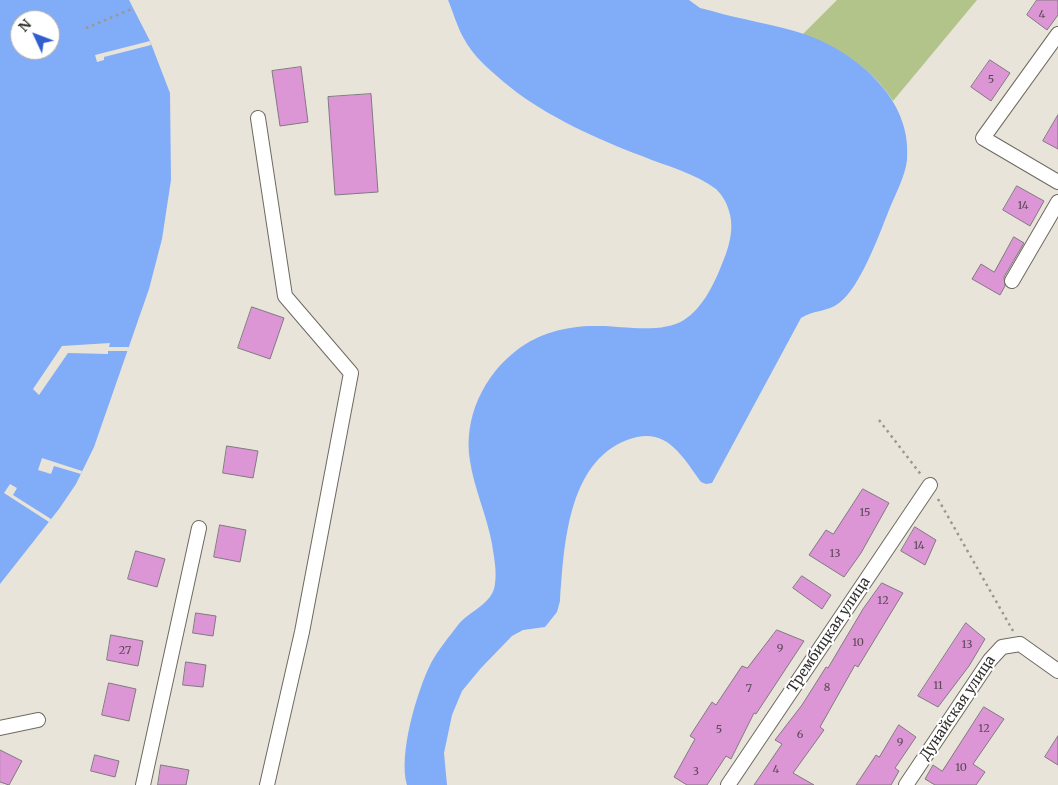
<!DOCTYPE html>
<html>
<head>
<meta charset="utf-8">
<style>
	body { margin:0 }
	#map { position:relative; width:1058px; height:785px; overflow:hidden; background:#e8e4d9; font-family:Merriweather,serif }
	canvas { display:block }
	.north { position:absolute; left:10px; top:10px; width:50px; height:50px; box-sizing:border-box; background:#fff; border:1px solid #adacaa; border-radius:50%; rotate:313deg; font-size:14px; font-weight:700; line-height:20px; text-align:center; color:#312f2b }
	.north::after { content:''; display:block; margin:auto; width:18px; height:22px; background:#315ece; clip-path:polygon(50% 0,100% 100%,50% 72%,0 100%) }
</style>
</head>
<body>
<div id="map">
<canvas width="1058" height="785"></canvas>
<div class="north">N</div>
</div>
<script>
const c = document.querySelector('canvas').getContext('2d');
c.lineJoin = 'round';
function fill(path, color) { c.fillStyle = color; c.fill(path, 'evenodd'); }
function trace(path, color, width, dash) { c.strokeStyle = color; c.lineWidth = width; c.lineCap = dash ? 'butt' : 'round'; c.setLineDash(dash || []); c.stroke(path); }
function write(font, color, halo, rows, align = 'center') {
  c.font = font + ' Merriweather,serif'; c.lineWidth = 4; c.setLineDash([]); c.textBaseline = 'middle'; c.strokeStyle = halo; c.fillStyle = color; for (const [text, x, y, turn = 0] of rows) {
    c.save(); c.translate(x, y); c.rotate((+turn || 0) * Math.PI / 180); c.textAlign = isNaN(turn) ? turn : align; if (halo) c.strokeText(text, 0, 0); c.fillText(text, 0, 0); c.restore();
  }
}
fill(new Path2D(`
	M 837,0 L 977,0 L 893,101 C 873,68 837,48 803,34 Z`), '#b3c48b');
fill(new Path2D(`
	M 0,0 L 129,0 L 150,41 L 170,93 L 171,180 L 162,239 L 149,289 L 94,447 L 76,484 L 59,509 L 0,584 ZM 20,20 L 50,20 L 50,50 L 20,50 Z
	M 448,0 L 689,0 L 700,8 L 712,11 C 742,20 774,24 804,34 C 856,52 913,99 907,160 C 905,177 895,195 889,210 C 879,235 860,288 839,303 C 828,312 813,310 801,318 L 712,483 L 706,484 L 701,482 C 681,454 665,425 627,440 C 567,463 564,547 560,601 L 557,612 L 545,627 L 523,630 L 512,636 L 481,668 L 462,691 L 452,715 L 444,753 L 447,785 L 407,785 C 398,755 417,691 431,663 C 438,650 449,637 458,625 C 469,611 493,604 495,584 C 497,571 494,557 492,544 C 487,516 474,488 470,461 C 463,418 484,375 517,350 C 540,332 571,325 599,326 C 623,326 662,334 684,320 C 702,308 712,288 720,269 C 728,250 736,229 728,208 C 726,201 721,194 716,189 C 695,173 666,166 642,156 C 599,140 546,116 510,87 C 493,73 473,57 463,37 C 457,26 453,12 448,0 Z`), '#81acf7');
fill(new Path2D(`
	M 150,41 L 151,45 L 104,57 L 104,60 L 97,62 L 95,55 Z
	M 110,343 L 109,347 L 129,347 L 128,351 L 108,351 L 108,354 L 68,353 L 39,395 L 33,389 L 62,346 Z
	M 42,458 L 82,471 L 81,474 L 54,466 L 51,474 L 38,470 Z
	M 10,484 L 17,488 L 13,495 L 51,519 L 49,522 L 4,493 Z`), '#e8e4d9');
const building = new Path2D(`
	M 1037,0 L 1058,0 L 1058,15 L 1047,30 L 1027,15 Z
	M 990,60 L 1010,73 L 991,101 L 971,87 Z
	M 301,67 L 308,122 L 280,126 L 272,71 Z
	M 371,94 L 378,192 L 335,195 L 328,97 Z
	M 1058,115 L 1058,149 L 1043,141 Z
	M 1017,186 L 1044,201 L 1030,226 L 1003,210 Z
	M 1014,237 L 1024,243 L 1004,277 L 1005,286 L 1000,295 L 972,279 L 981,264 L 994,272 Z
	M 252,307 L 284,318 L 270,359 L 238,348 Z
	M 227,446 L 258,451 L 253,478 L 223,473 Z
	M 863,489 L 889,503 L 861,553 L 844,577 L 809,555 L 826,530 L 833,534 Z
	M 220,525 L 246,530 L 240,562 L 214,557 Z
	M 915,527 L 936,540 L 925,565 L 901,551 Z
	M 136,551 L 165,559 L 157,587 L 128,579 Z
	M 802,576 L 831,595 L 822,609 L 793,588 Z
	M 882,583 L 903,593 L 858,667 L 855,665 L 820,727 L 824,730 L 793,773 L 814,785 L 754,785 L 782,744 L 775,740 L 802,705 L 826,667 L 828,668 L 863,609 Z
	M 196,613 L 216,616 L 213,636 L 193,633 Z
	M 966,623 L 985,639 L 969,666 L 938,707 L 918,696 Z
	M 777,630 L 804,641 L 756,714 L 754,713 L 731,759 L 726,756 L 707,785 L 687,785 L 674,777 L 695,739 L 690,736 L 712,702 L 716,705 L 742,666 L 747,668 Z
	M 111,635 L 143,641 L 138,666 L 107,660 Z
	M 186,662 L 206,665 L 203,687 L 183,685 Z
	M 109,683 L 136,689 L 129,721 L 102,715 Z
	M 984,707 L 1004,719 L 973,764 L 985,772 L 976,785 L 935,785 L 925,779 L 933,765 L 942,771 Z
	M 899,725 L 916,737 L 895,768 L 899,771 L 891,785 L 856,785 L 876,755 L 879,757 Z
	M 1058,736 L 1058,765 L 1045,757 Z
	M 0,750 L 22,761 L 9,785 L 0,782 Z
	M 95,755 L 119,761 L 115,777 L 91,771 Z
	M 161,765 L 189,770 L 186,785 L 158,785 Z`);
fill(building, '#dc96d6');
trace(building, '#817980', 1);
const minor = new Path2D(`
	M 1058,34 L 983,138 L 1058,182
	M 258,118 L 285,296 L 351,373 L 302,632 L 267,785
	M 1012,281 L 1058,202
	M 0,728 L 38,720
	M 143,785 L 199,528
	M 728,785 L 930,485
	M 906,785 L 990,660 L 1002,647 L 1020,644 L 1058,671`);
trace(minor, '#6e6a61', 16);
trace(new Path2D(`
	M 86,28 L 134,8
	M 879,420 L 922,476
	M 938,499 L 1013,631`), '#9a978f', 2.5, [2.5, 4]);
trace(minor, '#fff', 14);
write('11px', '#5c4956', null, [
	["4",1042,15],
	["5",991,80],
	["14",1023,206],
	["15",865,513],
	["14",919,546],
	["13",835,554],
	["12",883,601],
	["10",858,643],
	["13",967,645],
	["9",780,649],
	["27",125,651],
	["11",938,686],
	["8",827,688],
	["7",749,689],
	["12",984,729],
	["5",719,730],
	["6",800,735],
	["9",900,743],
	["10",961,768],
	["4",776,770],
	["3",696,772]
]);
write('14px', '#312f2b', '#fff', [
	["Трембицкая улица",829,635,-56],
	["Дунайская улица",958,708,-56]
]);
</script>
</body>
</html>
